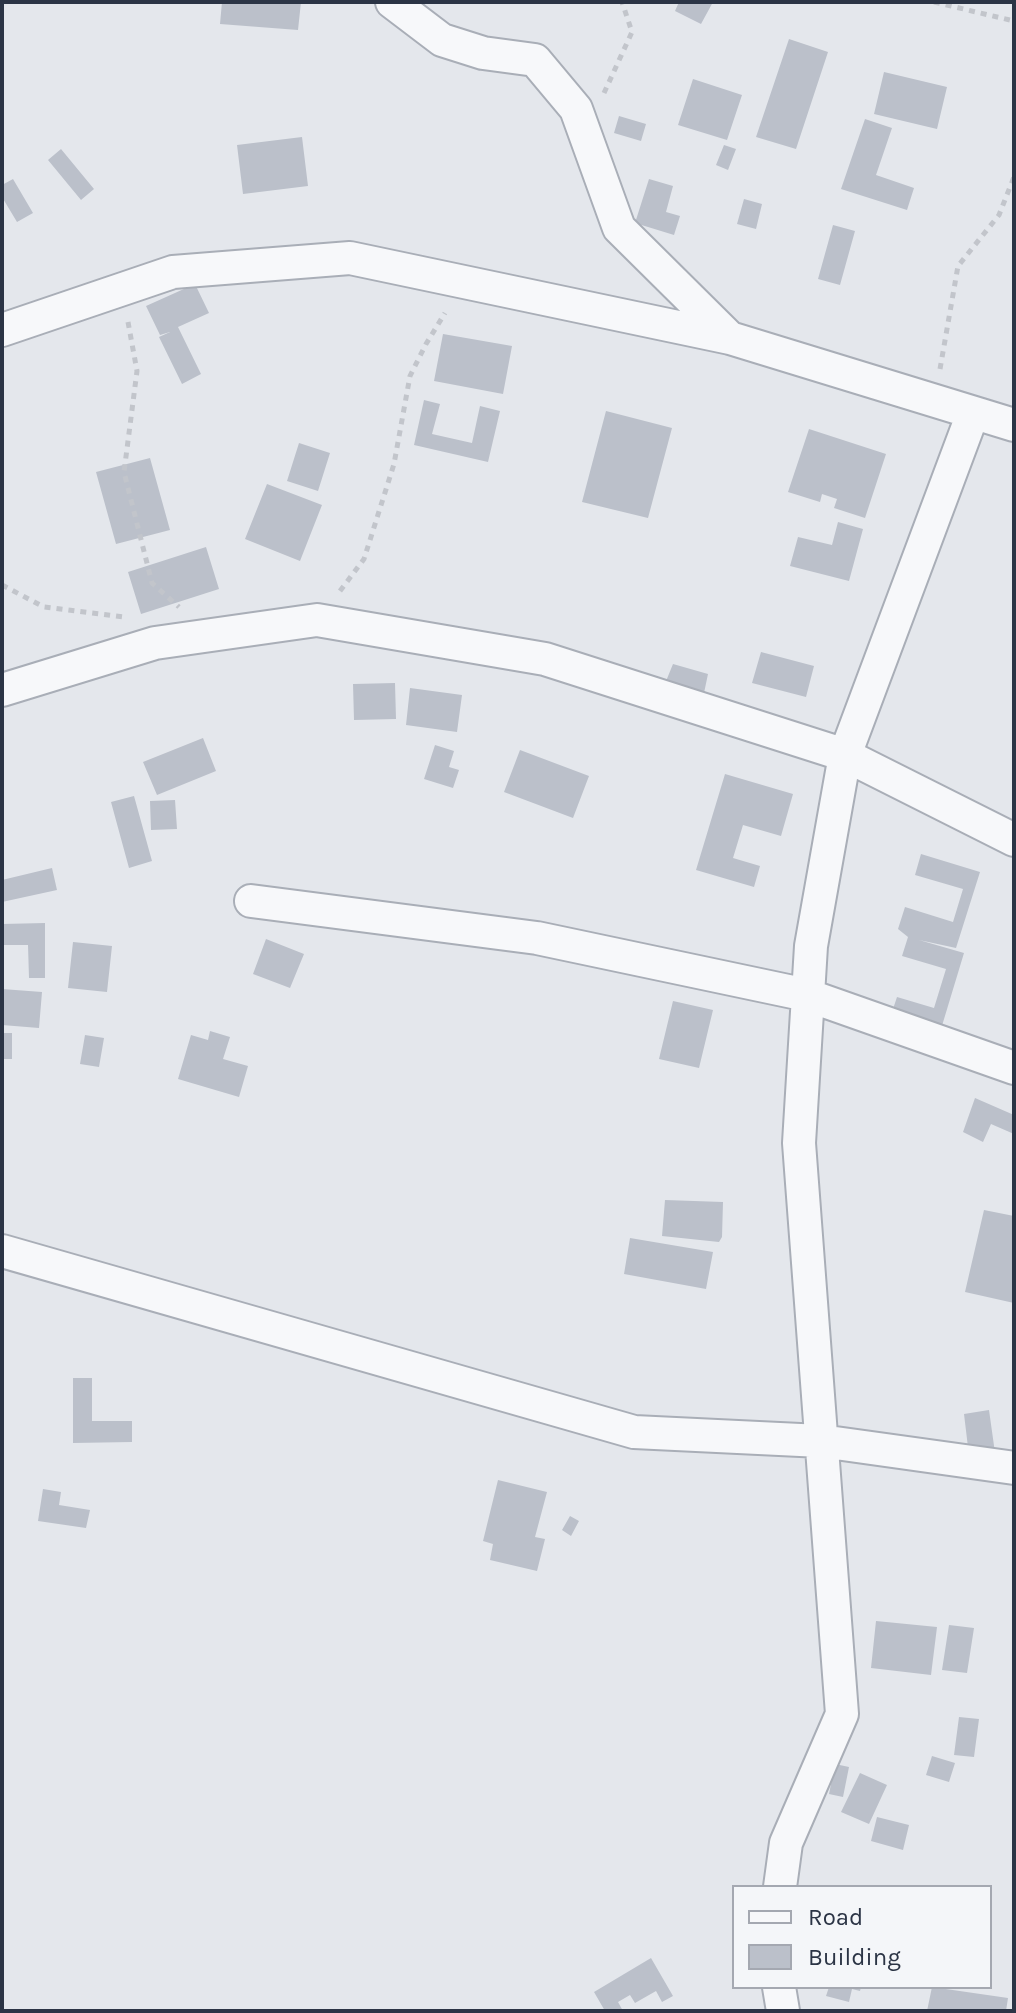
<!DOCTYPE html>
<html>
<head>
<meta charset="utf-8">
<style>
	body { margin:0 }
	#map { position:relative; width:1016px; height:2013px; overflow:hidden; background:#e4e7ec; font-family:Karla,sans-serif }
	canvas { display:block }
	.frame { position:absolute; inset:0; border:4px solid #2b3445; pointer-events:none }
	.legend { position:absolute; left:732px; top:1885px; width:260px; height:104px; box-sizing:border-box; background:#f4f6f9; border:2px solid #a4a8b1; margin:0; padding:10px 14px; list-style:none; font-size:24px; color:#2b3445 }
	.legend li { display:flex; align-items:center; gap:16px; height:40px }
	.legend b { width:40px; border:2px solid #a4a8b1 }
</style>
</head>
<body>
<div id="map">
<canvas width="1016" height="2013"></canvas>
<div class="frame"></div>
<ul class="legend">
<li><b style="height:10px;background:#f7f8fa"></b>Road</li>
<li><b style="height:22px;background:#bbc0ca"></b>Building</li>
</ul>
</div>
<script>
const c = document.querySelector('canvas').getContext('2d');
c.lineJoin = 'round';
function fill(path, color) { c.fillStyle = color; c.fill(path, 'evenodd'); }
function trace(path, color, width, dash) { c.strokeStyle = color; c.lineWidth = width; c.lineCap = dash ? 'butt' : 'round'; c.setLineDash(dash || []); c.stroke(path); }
fill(new Path2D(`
	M 222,2 L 301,2 L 298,30 L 220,24 Z
	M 679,2 L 713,2 L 701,24 L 675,11 Z
	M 789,39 L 828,52 L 796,149 L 756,137 Z
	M 884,72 L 947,87 L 937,129 L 874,114 Z
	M 693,79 L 742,95 L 727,140 L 678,125 Z
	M 619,116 L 646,124 L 641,141 L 614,133 Z
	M 865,119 L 892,128 L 876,175 L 914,188 L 907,210 L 841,189 Z
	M 302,137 L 308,186 L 243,194 L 237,145 Z
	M 724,145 L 736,149 L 728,170 L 716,165 Z
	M 61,149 L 94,189 L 81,200 L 48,160 Z
	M 13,179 L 33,213 L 17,222 L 2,197 L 2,185 Z
	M 649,179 L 673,186 L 666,212 L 680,216 L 674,235 L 635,223 Z
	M 744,199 L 762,204 L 756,229 L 737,224 Z
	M 833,225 L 855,231 L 840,285 L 818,279 Z
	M 195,284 L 209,313 L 178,327 L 201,374 L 182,384 L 159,337 L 170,332 L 160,335 L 146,306 Z
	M 443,334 L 512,346 L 503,394 L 434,381 Z
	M 424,400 L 440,404 L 432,434 L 472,443 L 480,406 L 500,411 L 488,462 L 414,445 Z
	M 606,411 L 672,428 L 648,518 L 582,502 Z
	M 809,429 L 886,454 L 865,518 L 834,508 L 837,499 L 822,494 L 820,502 L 788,492 Z
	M 299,443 L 330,453 L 318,491 L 287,481 Z
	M 150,458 L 170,530 L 116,544 L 96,472 Z
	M 267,484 L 322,505 L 300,561 L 245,539 Z
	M 838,522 L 863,529 L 849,581 L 790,566 L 798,537 L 832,545 Z
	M 206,547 L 219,589 L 141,614 L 128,572 Z
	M 761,652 L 814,666 L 806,697 L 752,683 Z
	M 673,664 L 708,674 L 704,693 L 662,691 Z
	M 395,683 L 396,719 L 354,720 L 353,684 Z
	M 410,688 L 462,695 L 457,732 L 406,725 Z
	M 203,738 L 216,771 L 157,795 L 143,762 Z
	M 435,745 L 454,751 L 449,767 L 459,770 L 453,788 L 424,779 Z
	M 520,750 L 589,776 L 573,818 L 504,792 Z
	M 725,774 L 793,794 L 781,836 L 743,825 L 733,858 L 760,866 L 754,887 L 696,870 Z
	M 134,796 L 152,861 L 129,868 L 111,802 Z
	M 175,800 L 177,829 L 151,830 L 150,801 Z
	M 921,854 L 980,872 L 956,948 L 919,940 L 964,953 L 941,1029 L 891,1015 L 897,997 L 934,1008 L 946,969 L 902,956 L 908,937 L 898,929 L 905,907 L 953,922 L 963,889 L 915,875 Z
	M 52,868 L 57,890 L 2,902 L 2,880 Z
	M 45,923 L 45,978 L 29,978 L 28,945 L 2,945 L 2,924 Z
	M 266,939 L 304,954 L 290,988 L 253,974 Z
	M 73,942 L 112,946 L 107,992 L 68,988 Z
	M 2,989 L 42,992 L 39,1028 L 2,1025 Z
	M 673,1001 L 713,1010 L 699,1068 L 659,1059 Z
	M 210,1031 L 230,1037 L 223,1059 L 248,1066 L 239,1097 L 178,1079 L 191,1035 L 208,1040 Z
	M 2,1033 L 12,1033 L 12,1059 L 2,1059 Z
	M 85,1035 L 104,1038 L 99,1067 L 80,1064 Z
	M 975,1098 L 1014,1115 L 1014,1134 L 991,1124 L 983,1142 L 963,1132 Z
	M 665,1200 L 723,1202 L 722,1237 L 719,1242 L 662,1236 Z
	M 984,1210 L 1014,1216 L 1014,1303 L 965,1292 Z
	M 630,1238 L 713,1252 L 706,1289 L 624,1274 Z
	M 73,1378 L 92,1378 L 92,1421 L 132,1421 L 132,1442 L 73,1443 Z
	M 989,1410 L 996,1460 L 970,1464 L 964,1414 Z
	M 498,1480 L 547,1492 L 535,1537 L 545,1539 L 537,1571 L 490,1560 L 493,1544 L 483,1541 Z
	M 43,1489 L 61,1492 L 59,1505 L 90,1510 L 86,1528 L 38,1521 Z
	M 570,1516 L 579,1521 L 571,1536 L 562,1530 Z
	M 876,1621 L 937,1627 L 931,1675 L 871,1668 Z
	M 949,1625 L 974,1628 L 967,1673 L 942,1670 Z
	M 959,1717 L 979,1719 L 974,1757 L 954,1755 Z
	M 932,1756 L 955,1763 L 949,1782 L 926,1775 Z
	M 835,1764 L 849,1767 L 843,1797 L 829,1794 Z
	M 860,1773 L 887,1785 L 869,1824 L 841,1812 Z
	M 877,1817 L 909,1825 L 903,1850 L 871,1841 Z
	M 651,1958 L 673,1996 L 662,2002 L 656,1991 L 635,2003 L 630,1995 L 618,2002 L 623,2011 L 605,2011 L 594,1992 Z
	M 829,1987 L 861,1987 L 860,1991 L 852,1989 L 849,2002 L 826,1996 Z
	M 932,1987 L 1008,1998 L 1006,2011 L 927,2011 Z`), '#bbc0ca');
const street = new Path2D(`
	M 392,2 L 442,40 L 483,53 L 535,60 L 576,109 L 619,228 L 730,338
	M 2,330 L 173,272 L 350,258 L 730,338 L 1014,425
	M 2,690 L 155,643 L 317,620 L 545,659 L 845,755 L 1014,840
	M 251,901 L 537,938 L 807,995 L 1014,1068
	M 2,1251 L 634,1432 L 821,1441 L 1014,1468
	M 780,1887 L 786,1843 L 842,1714 L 799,1143 L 811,946 L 845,755 L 973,413
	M 779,1987 L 783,2011`);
trace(street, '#a9aeb7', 36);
trace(new Path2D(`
	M 934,2 L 1014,21
	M 604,93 L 632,32 L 622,2
	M 128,322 L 137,371 L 124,472 L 152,583 L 179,607
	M 940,369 L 958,266 L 999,215 L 1014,177
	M 2,585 L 44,607 L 124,617
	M 340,591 L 364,559 L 394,464 L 410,376 L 426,344 L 445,313`), '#c2c5cb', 5, [6, 6]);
trace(street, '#f7f8fa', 32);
</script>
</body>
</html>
